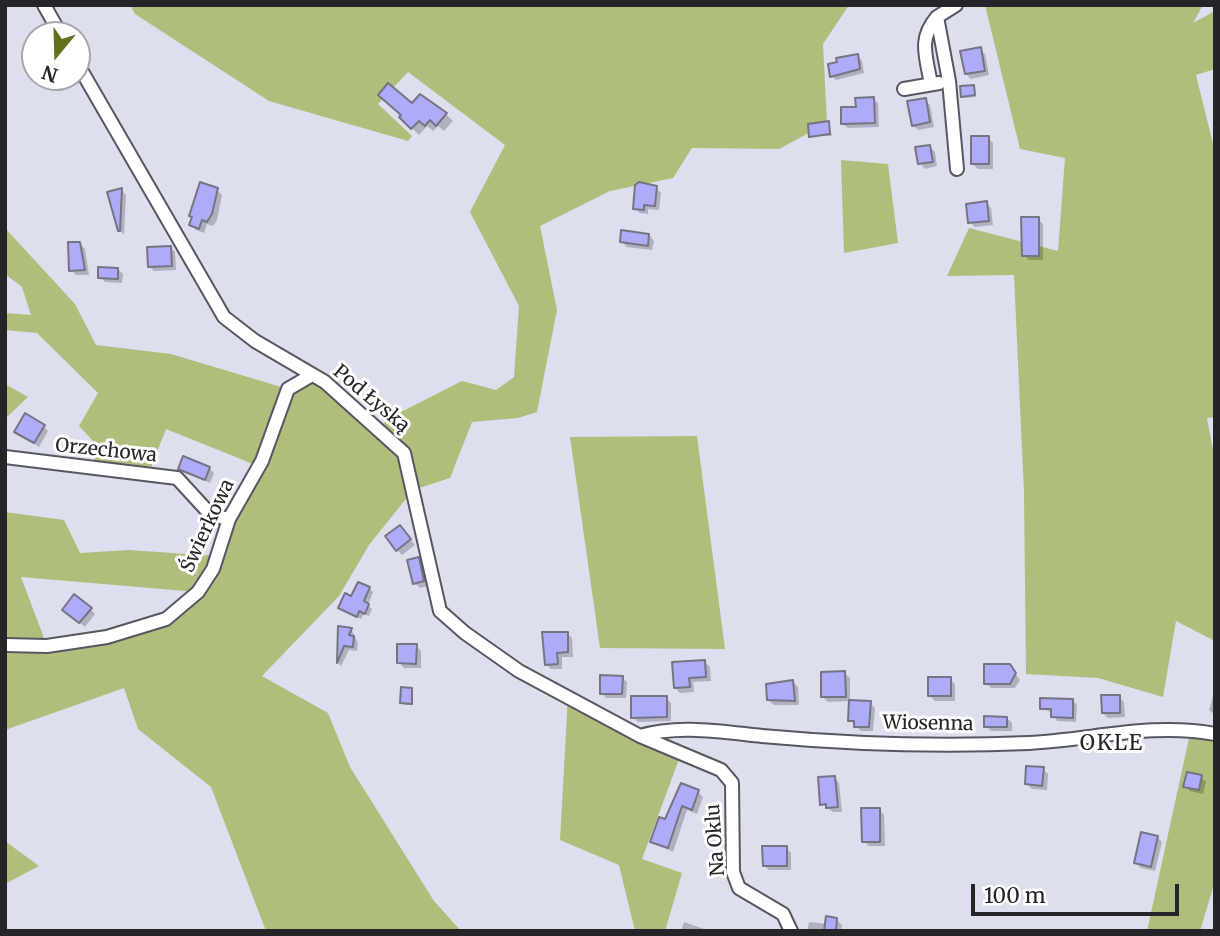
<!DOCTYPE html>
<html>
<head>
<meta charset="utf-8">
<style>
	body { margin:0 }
	#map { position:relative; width:1220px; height:936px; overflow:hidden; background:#dddeee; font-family:Merriweather,serif }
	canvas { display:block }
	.frame { position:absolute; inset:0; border:7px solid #242429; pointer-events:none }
	.north { position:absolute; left:21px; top:21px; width:70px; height:70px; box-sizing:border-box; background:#fff; border:2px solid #a7a7a9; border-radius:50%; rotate:199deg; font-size:19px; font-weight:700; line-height:28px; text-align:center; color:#242429 }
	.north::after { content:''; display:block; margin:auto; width:24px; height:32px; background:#64711c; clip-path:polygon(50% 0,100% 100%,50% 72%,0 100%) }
	.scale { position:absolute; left:971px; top:884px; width:208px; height:32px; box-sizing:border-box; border:4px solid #242429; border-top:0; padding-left:9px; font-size:21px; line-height:24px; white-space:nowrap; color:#242429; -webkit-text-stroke:5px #fff; paint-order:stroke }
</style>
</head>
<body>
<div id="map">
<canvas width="1220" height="936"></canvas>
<div class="frame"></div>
<div class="north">N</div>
<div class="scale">100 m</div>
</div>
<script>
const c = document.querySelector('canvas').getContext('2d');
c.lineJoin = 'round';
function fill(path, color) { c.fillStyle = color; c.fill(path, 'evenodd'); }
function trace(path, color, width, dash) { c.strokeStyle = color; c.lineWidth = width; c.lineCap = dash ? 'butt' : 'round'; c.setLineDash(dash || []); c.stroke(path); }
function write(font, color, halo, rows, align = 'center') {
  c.font = font + ' Merriweather,serif'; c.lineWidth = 6; c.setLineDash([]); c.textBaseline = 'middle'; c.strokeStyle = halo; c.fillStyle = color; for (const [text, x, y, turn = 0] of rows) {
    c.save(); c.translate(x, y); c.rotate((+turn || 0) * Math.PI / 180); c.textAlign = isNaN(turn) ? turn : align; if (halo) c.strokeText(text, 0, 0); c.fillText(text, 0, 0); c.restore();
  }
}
fill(new Path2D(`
	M 130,5 L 849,5 L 823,44 L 827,123 L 779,149 L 692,148 L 673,178 L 610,191 L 540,226 L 557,310 L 537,412 L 518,418 L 472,422 L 450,478 L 413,490 L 369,545 L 339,596 L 262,676 L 328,713 L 350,767 L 434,901 L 461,931 L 266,931 L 211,787 L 138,729 L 124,688 L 5,730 L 5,512 L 64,520 L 80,553 L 129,550 L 217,556 L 267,437 L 253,464 L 166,429 L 150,470 L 95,467 L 93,441 L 79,426 L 98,393 L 37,333 L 5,330 L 5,313 L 31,315 L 22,287 L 5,274 L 5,228 L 75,304 L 96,345 L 171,354 L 288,389 L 312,375 L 377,428 L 397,414 L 462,381 L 496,390 L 514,377 L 519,306 L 470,212 L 505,145 L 408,72 L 378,104 L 412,136 L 408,141 L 269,101 L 135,14 ZM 21,577 L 197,592 L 166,619 L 47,646 Z
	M 985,5 L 1203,5 L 1193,23 L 1215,11 L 1215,69 L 1196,75 L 1215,152 L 1215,417 L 1207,418 L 1215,461 L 1215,641 L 1176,621 L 1163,697 L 1098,678 L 1026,674 L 1024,493 L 1014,275 L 947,276 L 969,228 L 1058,251 L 1065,158 L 1020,149 Z
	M 841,160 L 888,164 L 898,243 L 844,253 Z
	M 5,384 L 28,397 L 7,417 L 5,416 Z
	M 697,436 L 725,649 L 600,648 L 570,437 Z
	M 568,696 L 681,754 L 642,859 L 682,873 L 665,931 L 635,931 L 619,865 L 560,840 Z
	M 1191,729 L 1215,734 L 1215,881 L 1200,931 L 1147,931 Z
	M 5,841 L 39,866 L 5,884 Z`), '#b0be7b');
fill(new Path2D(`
	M 980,49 L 985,54 L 989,75 L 971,79 L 966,74 Z
	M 858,56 L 862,61 L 864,73 L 836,80 L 832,76 Z
	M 973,87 L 976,97 L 965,98 L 963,96 Z
	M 873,99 L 878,103 L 879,127 L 848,128 L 843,124 L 857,108 Z
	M 925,100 L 930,105 L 934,127 L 918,130 L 913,125 Z
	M 434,103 L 453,121 L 444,131 L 438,126 L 433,131 L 427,126 L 419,135 L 401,117 L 412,106 L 431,106 Z
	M 828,123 L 832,136 L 811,136 Z
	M 988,138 L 993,143 L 993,169 L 978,169 L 973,164 Z
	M 930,147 L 935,152 L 937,166 L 925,169 L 920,163 Z
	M 656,188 L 661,193 L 659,210 L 648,209 L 648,214 L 640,213 L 635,208 Z
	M 121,190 L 126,195 L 124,235 L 120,230 Z
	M 217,190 L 222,195 L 217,220 L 213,226 L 207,224 L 204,233 L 196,230 L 191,225 Z
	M 986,203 L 991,208 L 993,225 L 975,227 L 970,222 Z
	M 1038,219 L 1043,224 L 1043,260 L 1029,260 L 1024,255 Z
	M 649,235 L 654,241 L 652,250 L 627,247 L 622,242 Z
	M 79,243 L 85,249 L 89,275 L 76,275 L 71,270 Z
	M 170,247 L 175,252 L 176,270 L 154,271 L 149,266 Z
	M 118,269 L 123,274 L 122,283 L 105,282 L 100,277 Z
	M 43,426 L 48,431 L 39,447 L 17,431 Z
	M 209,468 L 214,473 L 210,483 L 180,469 Z
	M 405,532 L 415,545 L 402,555 L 397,550 Z
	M 418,559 L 423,564 L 428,586 L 420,588 L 415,583 Z
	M 369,588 L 373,592 L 368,605 L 372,609 L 369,616 L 364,614 L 361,619 L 340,608 Z
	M 90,609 L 95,614 L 85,627 L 69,614 Z
	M 339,628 L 351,629 L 358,643 L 357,651 L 349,650 L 341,666 L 337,662 Z
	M 567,633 L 572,638 L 573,657 L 562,657 L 562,669 L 551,669 L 546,664 Z
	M 416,646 L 421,651 L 421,668 L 404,668 L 399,662 Z
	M 705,662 L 710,667 L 711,681 L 693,682 L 694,692 L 680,693 L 675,688 Z
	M 1009,665 L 1020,680 L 1015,688 L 991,688 L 986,683 Z
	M 844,673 L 850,678 L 850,701 L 828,702 L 823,697 Z
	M 622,678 L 627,682 L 626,698 L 606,698 L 602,693 Z
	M 950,679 L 955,684 L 955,701 L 935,701 L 930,696 Z
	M 793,682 L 798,687 L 799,705 L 774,705 L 768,700 Z
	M 412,690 L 413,705 L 404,705 L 402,702 Z
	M 1213,696 L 1215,697 L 1215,715 L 1209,710 Z
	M 1119,697 L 1124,702 L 1125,717 L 1108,718 L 1103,713 Z
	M 666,698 L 671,703 L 671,721 L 638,722 L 633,717 Z
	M 1073,701 L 1077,705 L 1076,722 L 1057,721 L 1053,713 L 1041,708 Z
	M 870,703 L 875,708 L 873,731 L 861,731 L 850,720 Z
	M 1007,718 L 1012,723 L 1012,731 L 991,731 L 986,726 Z
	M 1043,769 L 1048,774 L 1047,790 L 1032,789 L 1027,784 Z
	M 834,777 L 839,783 L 842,812 L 833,812 L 822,804 Z
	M 1201,777 L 1206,782 L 1203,794 L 1190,791 L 1185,786 Z
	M 678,790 L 698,792 L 703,797 L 697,814 L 687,810 L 673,852 L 652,842 L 666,821 Z
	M 879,809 L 884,815 L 885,846 L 869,846 L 864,841 Z
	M 1157,837 L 1162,842 L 1155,871 L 1141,868 L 1136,863 Z
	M 786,848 L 791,853 L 791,870 L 769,870 L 764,865 Z
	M 837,920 L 842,925 L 841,931 L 807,931 L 809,922 L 827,924 Z
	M 684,922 L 707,930 L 707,931 L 681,931 Z`), '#0003');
const building = new Path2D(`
	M 981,47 L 985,71 L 965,74 L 960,51 Z
	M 858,54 L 860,69 L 830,77 L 828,64 L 837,62 L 836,58 Z
	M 388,83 L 412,103 L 420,94 L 447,113 L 436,126 L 430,120 L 425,126 L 419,121 L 411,129 L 399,117 L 401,115 L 378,95 Z
	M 974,85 L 975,95 L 961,97 L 960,86 Z
	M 874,97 L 875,123 L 841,124 L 841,107 L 856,107 L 855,98 Z
	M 926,98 L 930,122 L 912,126 L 907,101 Z
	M 829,121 L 830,134 L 809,137 L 808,124 Z
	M 971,136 L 989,136 L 989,164 L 971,164 Z
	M 930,145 L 933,162 L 918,164 L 915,147 Z
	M 200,182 L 218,188 L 212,214 L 207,222 L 202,220 L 199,229 L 189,225 L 192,217 L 189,216 Z
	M 639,182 L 657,186 L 655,206 L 644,205 L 644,210 L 633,209 L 635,185 Z
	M 122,188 L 120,231 L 118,231 L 107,192 Z
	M 987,201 L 989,221 L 968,223 L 966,204 Z
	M 1021,217 L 1039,217 L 1039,256 L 1022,256 Z
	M 621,230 L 649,234 L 648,246 L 620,242 Z
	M 68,242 L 80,242 L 85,270 L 69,271 Z
	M 171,246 L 172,266 L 148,267 L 147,247 Z
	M 98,267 L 118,268 L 118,279 L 98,278 Z
	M 25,413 L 45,425 L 34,443 L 14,432 Z
	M 183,456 L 210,467 L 205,480 L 178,469 Z
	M 400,525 L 411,539 L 396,551 L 385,536 Z
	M 419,557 L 424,581 L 413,584 L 407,560 Z
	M 358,582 L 370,587 L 364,601 L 369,604 L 365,614 L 359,611 L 357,617 L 338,608 L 345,593 L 351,596 Z
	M 74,594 L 92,608 L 79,623 L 62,610 Z
	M 338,626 L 352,628 L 349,635 L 354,636 L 353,647 L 344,646 L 337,663 Z
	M 542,632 L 568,632 L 568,652 L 557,653 L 558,664 L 545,665 Z
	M 397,644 L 417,644 L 416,664 L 397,663 Z
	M 705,660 L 706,677 L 689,678 L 690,687 L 674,688 L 672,662 Z
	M 984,664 L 1010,664 L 1016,673 L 1010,684 L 984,684 Z
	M 845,671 L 846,697 L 821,697 L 821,672 Z
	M 600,675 L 623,676 L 622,694 L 600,694 Z
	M 928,677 L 951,677 L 951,696 L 928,696 Z
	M 793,680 L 795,701 L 767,700 L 766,684 Z
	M 401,687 L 412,688 L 412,704 L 400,703 Z
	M 1101,695 L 1120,695 L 1120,713 L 1102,713 Z
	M 631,696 L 667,696 L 667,717 L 631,718 Z
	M 1040,698 L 1073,699 L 1073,718 L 1051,717 L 1051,709 L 1040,709 Z
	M 849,700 L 871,701 L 869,727 L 854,727 L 854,721 L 848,721 Z
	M 984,716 L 1007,717 L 1007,727 L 984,727 Z
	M 1026,766 L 1044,767 L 1042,786 L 1025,784 Z
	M 1187,772 L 1202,775 L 1199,790 L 1183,787 Z
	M 835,776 L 838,807 L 826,808 L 826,804 L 820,805 L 818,777 Z
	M 681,783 L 699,790 L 692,810 L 682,806 L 668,848 L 650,842 L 659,817 L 665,819 Z
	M 861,808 L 880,808 L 880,842 L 862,842 Z
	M 1141,832 L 1158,836 L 1151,867 L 1134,863 Z
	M 762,846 L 787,846 L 787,866 L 763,866 Z
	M 826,916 L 837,918 L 836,931 L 824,931 Z`);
fill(building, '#aeacf9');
trace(building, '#747583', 2);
const minor = new Path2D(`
	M 44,5 L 61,35
	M 956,5 L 937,17 L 949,81 L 957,169
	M 77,63 L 224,317 L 255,341 L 325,382 L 404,453 L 440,611 L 465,633 L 519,671 L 640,736 L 721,770 L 732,783 L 733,872 L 739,888 L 783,914 L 791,931
	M 931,84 C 926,56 918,39 937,17
	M 904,89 L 939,83
	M 5,457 L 177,478 L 211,515 L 229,519
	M 5,645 L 47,646 L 107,637 L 166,619 L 198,592 L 213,569 L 229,519 L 262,461 L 288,389 L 312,375
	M 640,736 C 678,724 723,732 762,736 C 850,744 940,747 1029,743 C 1091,740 1153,722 1215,734`);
trace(minor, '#575764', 16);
trace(minor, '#fff', 12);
write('19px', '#242429', '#fff', [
	["Pod Łyską",371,399,40],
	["Orzechowa",106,451,6],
	["Świerkowa",208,526,-65],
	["Wiosenna",928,724,1],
	["Na Oklu",716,840,-94]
]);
c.letterSpacing = '2px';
write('21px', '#242429', '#fff', [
	["OKLE",1112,744]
]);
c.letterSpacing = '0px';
</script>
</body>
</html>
